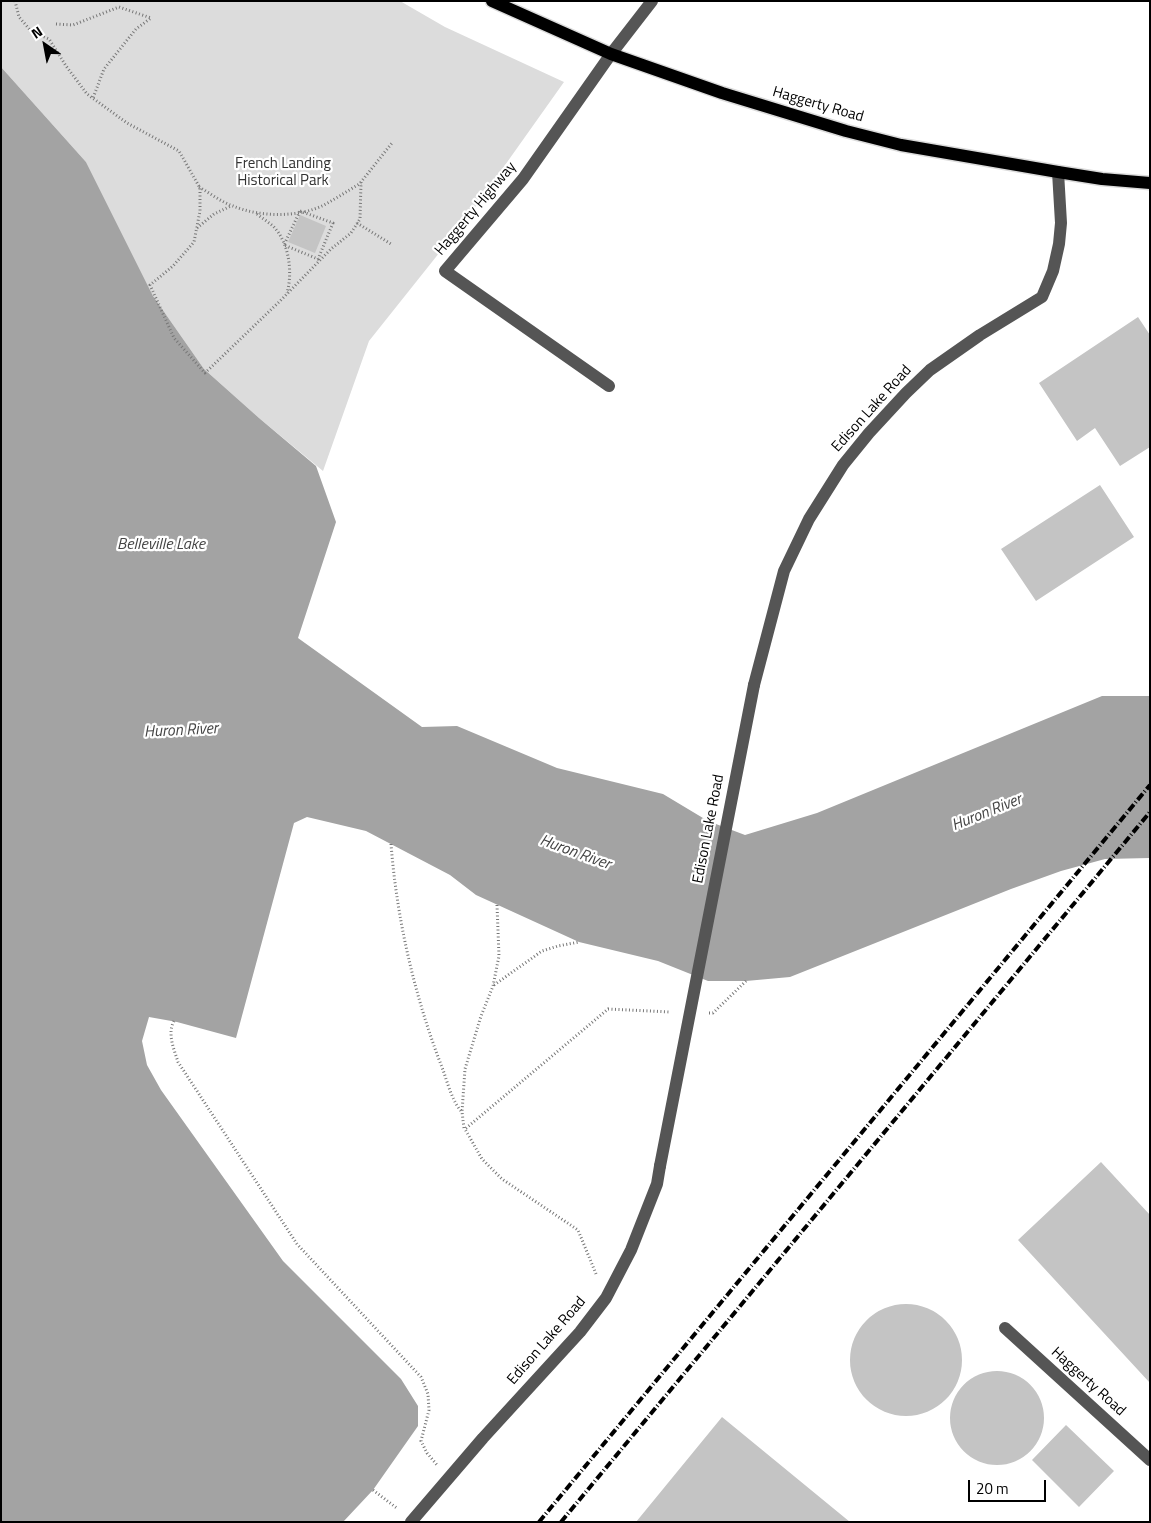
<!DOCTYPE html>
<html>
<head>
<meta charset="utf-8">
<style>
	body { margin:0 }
	#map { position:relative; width:1151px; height:1523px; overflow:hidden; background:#fff; font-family:"Titillium Web",sans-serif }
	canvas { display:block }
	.frame { position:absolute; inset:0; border:2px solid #000; pointer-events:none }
	.north { position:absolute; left:20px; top:20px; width:50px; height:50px; -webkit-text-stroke:4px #fff; paint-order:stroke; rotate:327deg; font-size:14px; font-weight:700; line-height:20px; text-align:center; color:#000 }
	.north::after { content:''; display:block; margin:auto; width:18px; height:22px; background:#000; clip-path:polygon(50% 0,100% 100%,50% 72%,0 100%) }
	.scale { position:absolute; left:968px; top:1480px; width:78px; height:22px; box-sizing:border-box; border:2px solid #000; border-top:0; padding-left:6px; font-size:15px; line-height:18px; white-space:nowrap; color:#000; -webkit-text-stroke:4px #fff; paint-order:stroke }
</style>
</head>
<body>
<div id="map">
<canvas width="1151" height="1523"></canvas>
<div class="frame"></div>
<div class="north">N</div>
<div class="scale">20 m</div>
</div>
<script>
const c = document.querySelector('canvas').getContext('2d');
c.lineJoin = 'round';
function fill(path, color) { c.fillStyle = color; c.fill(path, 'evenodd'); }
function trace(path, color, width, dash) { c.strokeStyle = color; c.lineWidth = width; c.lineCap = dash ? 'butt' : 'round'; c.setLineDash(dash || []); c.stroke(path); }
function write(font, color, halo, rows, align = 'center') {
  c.font = font + ' "Titillium Web",sans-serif'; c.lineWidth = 4.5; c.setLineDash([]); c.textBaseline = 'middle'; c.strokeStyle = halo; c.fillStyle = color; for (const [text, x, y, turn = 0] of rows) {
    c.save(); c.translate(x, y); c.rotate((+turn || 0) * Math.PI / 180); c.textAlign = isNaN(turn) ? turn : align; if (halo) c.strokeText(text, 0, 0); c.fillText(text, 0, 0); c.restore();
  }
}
fill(new Path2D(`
	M 1,1 L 400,1 L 445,27 L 564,82 L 471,213 L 369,341 L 323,471 L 259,418 L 204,369 L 153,296 L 86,162 L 1,67 Z`), '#dcdcdc');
fill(new Path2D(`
	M 1,67 L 86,162 L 153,296 L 204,369 L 259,418 L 316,466 L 336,522 L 298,638 L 422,727 L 457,726 L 557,768 L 663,794 L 708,821 L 745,835 L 817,813 L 1102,696 L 1150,696 L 1150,858 L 1105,859 L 1061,871 L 1011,889 L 790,977 L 746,981 L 708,981 L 658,961 L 579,942 L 476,895 L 450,875 L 366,831 L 307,817 L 294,823 L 236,1038 L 177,1022 L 149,1017 L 142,1041 L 147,1065 L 161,1090 L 283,1261 L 401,1379 L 418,1406 L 418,1426 L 373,1490 L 343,1522 L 1,1522 Z`), '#a3a3a3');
fill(new Path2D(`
	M 300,215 L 326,226 L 315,253 L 288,242 Z
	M 1138,317 L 1150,335 L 1150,447 L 1120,466 L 1095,428 L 1077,441 L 1039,383 Z
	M 1100,485 L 1134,537 L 1036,601 L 1001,549 Z
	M 1101,1162 L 1150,1215 L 1150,1383 L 1018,1240 Z
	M850 1360a56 56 0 1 1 112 0a56 56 0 1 1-112 0Z
	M950 1418a47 47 0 1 1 94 0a47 47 0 1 1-94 0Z
	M 722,1417 L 850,1522 L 636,1522 Z
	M 1066,1425 L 1114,1471 L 1079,1507 L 1032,1460 Z`), '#c4c4c4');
const major = new Path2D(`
	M 492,1 L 611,54 L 722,93 L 846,131 L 901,145 L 1058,172 L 1102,179 L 1150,183`);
trace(major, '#dbdbdb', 15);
trace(new Path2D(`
	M 15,1 L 19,17 L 31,31 L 49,39 L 66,66 L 87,94 L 127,123 L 179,151 L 200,188 L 200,211 L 194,242 L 173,266 L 150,285 L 174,338 L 205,373 L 280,301 L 331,249 L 351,233 L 360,219 L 361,182 L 392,143
	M 56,24 L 73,25 L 119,7 L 151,18 L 136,29 L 104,69 L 93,98
	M 199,187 C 210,193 221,202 233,206 C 259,217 298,218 324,205 C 337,198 349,190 361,183
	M 300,211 L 333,223 L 318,259 L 284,245 Z
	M 257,214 C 262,218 268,222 273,226 C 289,242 293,272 287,293
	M 357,223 L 391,244
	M 197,228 L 214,214 L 231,206
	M 391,844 C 397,921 415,998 443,1070 C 448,1084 452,1101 462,1112
	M 494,985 L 542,951 L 558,946 L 579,942
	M 709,1013 L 713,1013 L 746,981
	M 174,1021 C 167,1034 174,1049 178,1062 L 297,1244 L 421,1377 L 428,1394 L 429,1410 L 421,1441 L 427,1453 L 437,1465
	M 464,1128 L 462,1112 L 465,1069 L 481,1016 L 493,986 L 499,956 L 497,905
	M 596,1274 L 578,1230 L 502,1179 L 482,1159 L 465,1129 L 608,1009 L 670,1012
	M 373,1490 L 398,1509`), '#777', 3, [1, 2.5]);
trace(new Path2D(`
	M 609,386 L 445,271 L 523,179 L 611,54 L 652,1
	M 754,685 L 784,571 L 809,519 L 843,465 L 869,433 L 906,393 L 930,370 L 980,335 L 1042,297 L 1053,271 L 1059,244 L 1061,223 L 1058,172
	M 1005,1328 L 1150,1460
	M 411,1522 L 483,1438 L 580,1332 L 606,1298 L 631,1250 L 657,1184 L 660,1166`), '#555', 12);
trace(major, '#000', 12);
trace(new Path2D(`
	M 539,1522 L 1150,785
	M 561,1522 L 1150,812`), '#000', 4, [8, 2.5, 1, 2.5]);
trace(new Path2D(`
	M 660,1166 L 754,685`), '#555', 12);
write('15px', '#000', '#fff', [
	["Haggerty Road",818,105,16],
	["Haggerty Highway",476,209,-50],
	["Edison Lake Road",872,409,-48],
	["Edison Lake Road",709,829,-79],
	["Edison Lake Road",547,1341,-49],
	["Haggerty Road",1088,1382,42]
]);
write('15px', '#333', '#fff', [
	["French Landing",283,164],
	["Historical Park",283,181]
]);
write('italic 16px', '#444', '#fff', [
	["Belleville Lake",161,545],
	["Huron River",181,731,-3],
	["Huron River",987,813,-22],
	["Huron River",575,853,20]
]);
</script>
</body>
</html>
